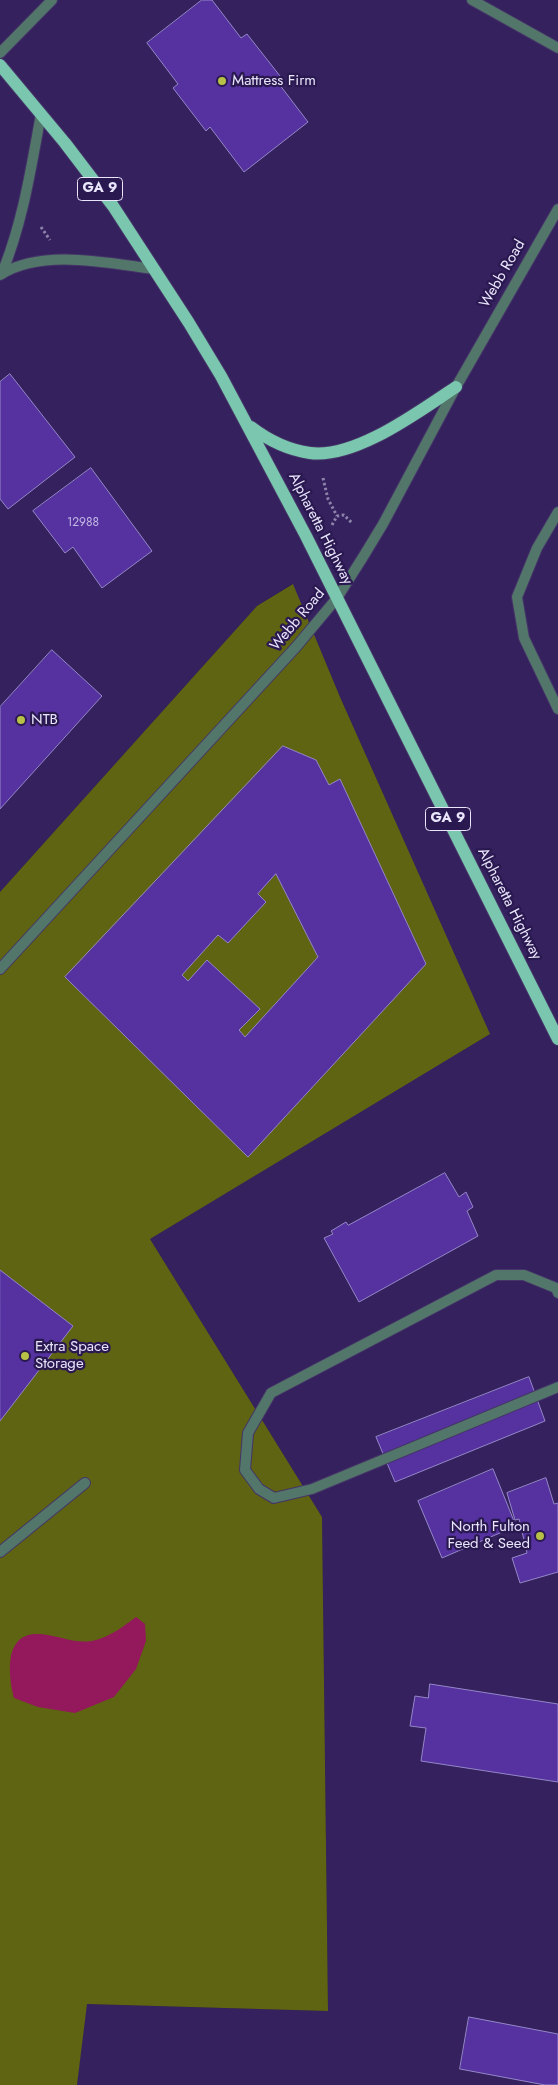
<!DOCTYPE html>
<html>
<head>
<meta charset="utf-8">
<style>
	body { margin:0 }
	canvas { display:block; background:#2a1850 }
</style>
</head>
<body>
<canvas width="558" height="2085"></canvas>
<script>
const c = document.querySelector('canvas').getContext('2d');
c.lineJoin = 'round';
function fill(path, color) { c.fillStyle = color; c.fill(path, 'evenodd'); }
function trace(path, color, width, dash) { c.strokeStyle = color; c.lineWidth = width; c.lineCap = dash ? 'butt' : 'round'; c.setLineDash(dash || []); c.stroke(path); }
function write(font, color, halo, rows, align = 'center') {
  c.font = font + ' Jost,sans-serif'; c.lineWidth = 4.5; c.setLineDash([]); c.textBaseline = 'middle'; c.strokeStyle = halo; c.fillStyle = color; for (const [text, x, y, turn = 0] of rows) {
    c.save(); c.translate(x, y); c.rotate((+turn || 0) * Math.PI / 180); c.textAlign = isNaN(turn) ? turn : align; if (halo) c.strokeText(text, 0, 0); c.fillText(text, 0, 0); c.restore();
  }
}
fill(new Path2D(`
	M 0,0 L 558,0 L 558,2085 L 77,2085 L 86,2004 L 328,2011 L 322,1517 L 150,1239 L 489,1034 L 340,697 L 292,584 L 257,606 L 0,892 Z`), '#34215e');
fill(new Path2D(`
	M 293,584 L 340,697 L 490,1034 L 150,1239 L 322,1517 L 328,2011 L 87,2004 L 77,2085 L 0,2085 L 0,892 L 257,606 Z`), '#5f6412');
fill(new Path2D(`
	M 136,1617 L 145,1624 L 146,1641 L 136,1669 L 114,1697 L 75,1713 L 38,1707 L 14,1698 C 9,1677 3,1636 35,1634 C 56,1633 75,1646 96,1640 C 111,1636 124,1626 136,1617 Z`), '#93185c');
const building = new Path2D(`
	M 202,0 L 212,0 L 241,38 L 247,34 L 280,76 L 276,80 L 308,122 L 244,172 L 210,127 L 206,131 L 173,88 L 178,84 L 147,43 Z
	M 10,374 L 75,457 L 8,509 L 0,499 L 0,382 Z
	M 91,468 L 152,551 L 102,588 L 73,547 L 65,553 L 33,511 Z
	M 52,650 L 102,696 L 0,809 L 0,707 Z
	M 283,746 L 316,760 L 329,785 L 340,779 L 426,964 L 248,1157 L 65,977 ZM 276,874 L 318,957 L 245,1037 L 239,1030 L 260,1009 L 207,960 L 188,981 L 182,975 L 218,935 L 228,943 L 266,902 L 258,894 Z
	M 445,1173 L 459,1197 L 466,1192 L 473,1207 L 467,1211 L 478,1236 L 359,1302 L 324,1238 L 333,1234 L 331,1231 L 346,1222 L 348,1225 Z
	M 0,1270 L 73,1326 L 0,1421 Z
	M 529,1377 L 545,1421 L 395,1482 L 376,1437 Z
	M 493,1469 L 516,1526 L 442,1558 L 418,1501 Z
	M 546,1478 L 554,1504 L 558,1503 L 558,1572 L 520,1583 L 512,1558 L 527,1553 L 519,1519 L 515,1520 L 507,1493 Z
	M 430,1684 L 558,1704 L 558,1782 L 421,1761 L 426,1728 L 410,1726 L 415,1696 L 428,1698 Z
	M 469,2017 L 558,2034 L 558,2085 L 545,2085 L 460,2069 Z`);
fill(building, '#55329f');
trace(building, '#9487c8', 1);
const service = new Path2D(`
	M 472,0 L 558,48
	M 0,53 L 52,0
	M 2,273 C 23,222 31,168 41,114
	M 0,275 C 41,248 108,263 154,269
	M 558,512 L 537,548 L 517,597 L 524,638 L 558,709
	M 558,1293 L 556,1288 L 524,1275 L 496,1275 L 271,1393 L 248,1433 L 245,1470 L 259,1489 L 274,1498 L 312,1489 L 558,1387
	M 0,1552 L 85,1483`);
const tertiary = new Path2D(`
	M 0,969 L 296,647 L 337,598 L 363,557 L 383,524 L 456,387 L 558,209`);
const primary = new Path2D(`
	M 0,65 L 65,143 L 113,206 L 189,323 L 221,376 L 306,536 L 558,1039
	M 251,427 C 268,440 289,450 310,453 C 356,459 419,411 456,387`);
trace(service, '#453568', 12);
trace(tertiary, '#453568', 12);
trace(primary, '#453568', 14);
trace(new Path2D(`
	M 41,227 L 50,240
	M 323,478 L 328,499 L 337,516
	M 332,525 L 337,516 L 344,515 L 352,523`), '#8d82a9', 3, [2.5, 2.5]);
trace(service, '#53766a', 10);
trace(tertiary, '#53766a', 10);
trace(primary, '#7ac6af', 12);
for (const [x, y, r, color] of [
	[222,81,5,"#b8c147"],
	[21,720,5,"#b8c147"],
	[25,1356,5,"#b8c147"],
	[540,1536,5,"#b8c147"]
]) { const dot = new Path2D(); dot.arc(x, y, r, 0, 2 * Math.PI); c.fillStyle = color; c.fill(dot); trace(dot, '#2a1850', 2); }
write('12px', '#c4b8e4', null, [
	["12988",83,523]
]);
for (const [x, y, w] of [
	[100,189,45],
	[448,819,45]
]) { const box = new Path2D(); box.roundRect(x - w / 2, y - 11.5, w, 23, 4); c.fillStyle = '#2a1850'; c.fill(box); trace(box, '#e9e5fb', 1); }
write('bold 14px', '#e9e5fb', null, [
	["GA 9",100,189],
	["GA 9",448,819]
]);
write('15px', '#e9e5fb', '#2a1850', [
	["Mattress Firm",232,81],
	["NTB",31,720],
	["Extra Space",35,1347],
	["Storage",35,1364],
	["North Fulton",530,1527,"right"],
	["Feed & Seed",530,1544,"right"]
], 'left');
write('15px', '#e9e5fb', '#2a1850', [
	["Webb Road",503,274,-60],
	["Alpharetta Highway",320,529,63],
	["Webb Road",298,620,-50],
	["Alpharetta Highway",509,904,63]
]);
</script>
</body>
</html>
